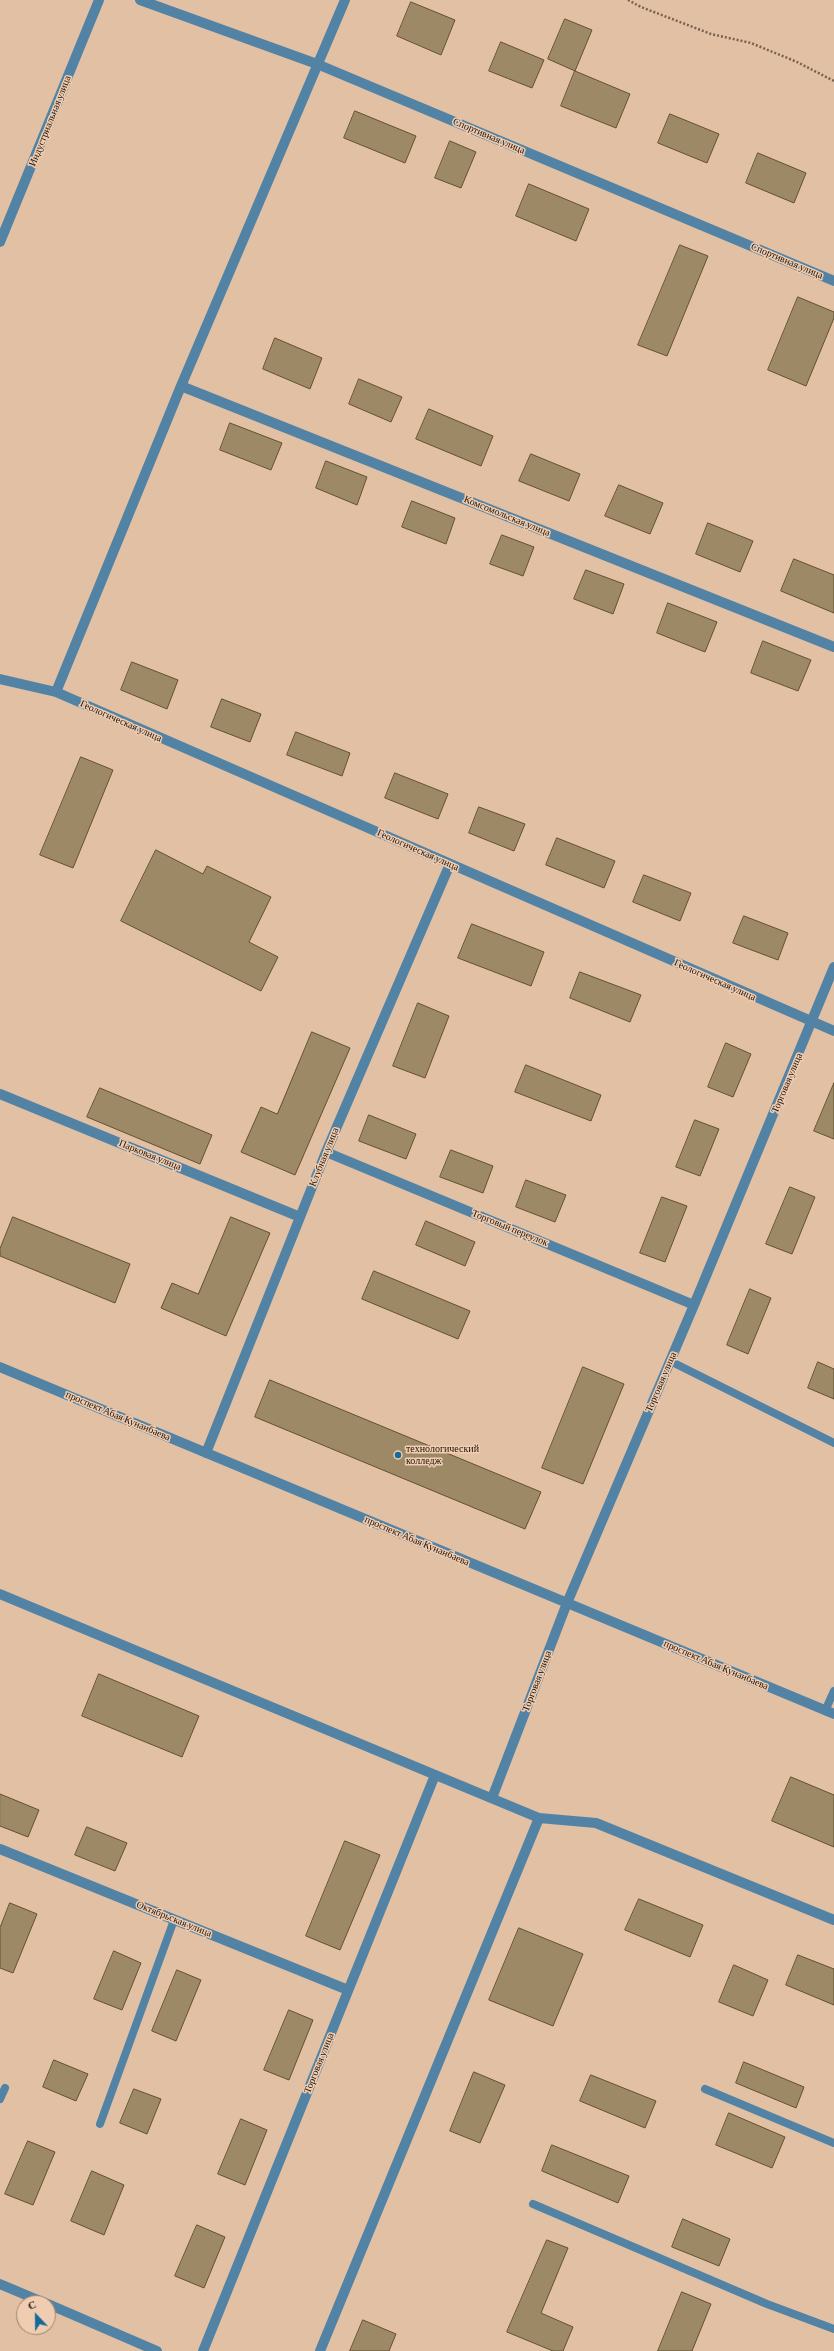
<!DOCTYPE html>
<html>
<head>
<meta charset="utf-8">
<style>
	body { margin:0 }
	#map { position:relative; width:834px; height:2351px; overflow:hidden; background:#e2c0a4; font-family:"Crimson Pro",serif }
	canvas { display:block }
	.north { position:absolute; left:16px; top:2295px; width:40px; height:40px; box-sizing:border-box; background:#f0cdb1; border:1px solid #9c826d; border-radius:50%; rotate:338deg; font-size:11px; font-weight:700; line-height:16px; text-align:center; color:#1d1208 }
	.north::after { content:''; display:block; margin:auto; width:14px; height:18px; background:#146b9b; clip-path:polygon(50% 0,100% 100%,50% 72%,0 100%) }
</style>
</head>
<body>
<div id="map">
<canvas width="834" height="2351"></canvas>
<div class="north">С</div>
</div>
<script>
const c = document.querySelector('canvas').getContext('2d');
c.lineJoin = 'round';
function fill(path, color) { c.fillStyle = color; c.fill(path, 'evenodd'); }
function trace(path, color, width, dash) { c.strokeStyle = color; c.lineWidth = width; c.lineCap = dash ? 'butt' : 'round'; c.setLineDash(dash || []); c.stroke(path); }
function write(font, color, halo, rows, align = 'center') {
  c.font = font + ' "Crimson Pro",serif'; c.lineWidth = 3; c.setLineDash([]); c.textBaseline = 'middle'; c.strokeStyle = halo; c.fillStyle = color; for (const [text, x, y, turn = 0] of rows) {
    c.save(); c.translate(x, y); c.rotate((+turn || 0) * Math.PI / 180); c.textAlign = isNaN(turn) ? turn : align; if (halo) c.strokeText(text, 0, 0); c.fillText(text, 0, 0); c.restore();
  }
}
const building = new Path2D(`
	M 411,2 L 455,20 L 441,55 L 397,36 Z
	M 565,19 L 592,30 L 575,71 L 548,59 Z
	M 501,42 L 544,60 L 532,88 L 489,71 Z
	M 575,71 L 630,94 L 616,128 L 561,106 Z
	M 355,111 L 416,136 L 405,163 L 344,138 Z
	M 670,114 L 719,134 L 707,163 L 658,143 Z
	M 450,141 L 476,152 L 461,188 L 435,178 Z
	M 758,153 L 806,173 L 794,203 L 746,183 Z
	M 529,184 L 589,209 L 576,241 L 516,216 Z
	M 680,245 L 708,256 L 667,356 L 638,345 Z
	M 798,297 L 834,312 L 834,318 L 806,386 L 768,370 Z
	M 275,338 L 322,358 L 310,389 L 263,369 Z
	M 359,379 L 402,397 L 391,422 L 349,404 Z
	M 429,409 L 493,436 L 481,466 L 416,439 Z
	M 230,423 L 282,443 L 271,470 L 220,450 Z
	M 531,454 L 580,474 L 569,501 L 519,481 Z
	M 326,461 L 367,477 L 357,505 L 316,488 Z
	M 619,485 L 663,503 L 650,534 L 605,516 Z
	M 412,501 L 455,518 L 446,544 L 402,527 Z
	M 708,523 L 753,541 L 740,572 L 696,554 Z
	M 502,535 L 534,547 L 523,576 L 490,564 Z
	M 794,559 L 834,575 L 834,613 L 781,591 Z
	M 586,570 L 624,584 L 613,614 L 574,599 Z
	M 668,603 L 717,622 L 705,652 L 657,633 Z
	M 763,641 L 811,660 L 798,691 L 751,673 Z
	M 132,662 L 178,680 L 167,709 L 121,690 Z
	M 222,699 L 261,714 L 250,742 L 211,727 Z
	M 296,732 L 350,753 L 342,776 L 287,755 Z
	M 81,757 L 113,770 L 73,868 L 40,855 Z
	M 395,773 L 448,794 L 438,819 L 385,798 Z
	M 479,807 L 525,824 L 514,851 L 469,833 Z
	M 557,838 L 615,861 L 604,888 L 546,865 Z
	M 156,850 L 203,874 L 207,866 L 271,897 L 249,942 L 278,957 L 261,991 L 121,921 Z
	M 644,875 L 691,893 L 680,921 L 633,902 Z
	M 744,916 L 788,933 L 778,960 L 733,943 Z
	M 472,924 L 544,952 L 531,986 L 458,958 Z
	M 580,972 L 641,995 L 630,1022 L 570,998 Z
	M 418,1003 L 449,1016 L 425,1078 L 393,1066 Z
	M 312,1032 L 350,1048 L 295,1175 L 241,1152 L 261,1107 L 277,1114 Z
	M 726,1043 L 751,1054 L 733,1097 L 708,1087 Z
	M 526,1065 L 601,1095 L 591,1121 L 515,1092 Z
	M 834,1083 L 834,1139 L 814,1131 Z
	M 100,1088 L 212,1135 L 200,1164 L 87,1117 Z
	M 369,1115 L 416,1134 L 406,1159 L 359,1141 Z
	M 695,1120 L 719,1129 L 700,1176 L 676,1167 Z
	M 451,1150 L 493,1166 L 483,1193 L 440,1177 Z
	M 526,1180 L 566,1195 L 555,1222 L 516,1207 Z
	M 790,1187 L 815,1197 L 792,1254 L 766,1244 Z
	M 662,1197 L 687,1206 L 665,1262 L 640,1253 Z
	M 13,1217 L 130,1264 L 115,1303 L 0,1256 L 0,1249 Z
	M 231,1217 L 270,1233 L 226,1336 L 161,1308 L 172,1283 L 198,1294 Z
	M 426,1221 L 475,1242 L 465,1266 L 416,1245 Z
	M 374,1271 L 470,1311 L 458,1339 L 362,1299 Z
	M 750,1289 L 771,1298 L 748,1354 L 727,1345 Z
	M 818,1362 L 834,1369 L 834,1399 L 808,1388 Z
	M 583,1367 L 624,1384 L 583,1484 L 542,1468 Z
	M 270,1380 L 541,1492 L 525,1529 L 255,1417 Z
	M 99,1674 L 199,1716 L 182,1757 L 82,1716 Z
	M 791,1777 L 834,1795 L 834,1847 L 772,1821 Z
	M 0,1794 L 39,1810 L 28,1837 L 0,1826 Z
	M 87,1827 L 127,1843 L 115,1871 L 75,1855 Z
	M 345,1841 L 380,1855 L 340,1950 L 306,1936 Z
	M 639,1899 L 703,1925 L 690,1957 L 625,1930 Z
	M 10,1903 L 37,1914 L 13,1973 L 0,1968 L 0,1928 Z
	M 519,1928 L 583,1954 L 553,2026 L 489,2000 Z
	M 114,1951 L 141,1963 L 122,2010 L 94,1999 Z
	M 798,1955 L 834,1969 L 834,2005 L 786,1985 Z
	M 734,1965 L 768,1980 L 753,2016 L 719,2002 Z
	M 177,1970 L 201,1980 L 176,2041 L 152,2031 Z
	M 289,2010 L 313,2020 L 289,2080 L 264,2070 Z
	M 54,2060 L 88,2074 L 76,2101 L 43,2087 Z
	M 744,2062 L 804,2087 L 796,2108 L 736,2083 Z
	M 474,2072 L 505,2085 L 480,2143 L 450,2131 Z
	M 591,2075 L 656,2101 L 645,2128 L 580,2101 Z
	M 134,2089 L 161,2099 L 147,2134 L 120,2123 Z
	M 729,2113 L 785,2137 L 772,2168 L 716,2145 Z
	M 241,2119 L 267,2130 L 245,2185 L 218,2174 Z
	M 28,2141 L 55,2152 L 33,2205 L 5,2194 Z
	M 552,2145 L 629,2176 L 618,2203 L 542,2171 Z
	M 92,2171 L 124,2185 L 104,2235 L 71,2221 Z
	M 683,2219 L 730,2239 L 719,2266 L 672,2247 Z
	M 197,2225 L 225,2237 L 204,2288 L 175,2276 Z
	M 547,2240 L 568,2248 L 541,2313 L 573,2327 L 563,2351 L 553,2351 L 507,2332 Z
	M 682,2292 L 711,2304 L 692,2351 L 658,2351 Z
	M 363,2320 L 396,2334 L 389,2351 L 350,2351 Z`);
fill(building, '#9d8966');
trace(building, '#63502f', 1);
trace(new Path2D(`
	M 628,0 L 641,7 L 711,34 L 751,43 L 797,62 L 834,81`), '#77614f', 2.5, [2, 2]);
trace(new Path2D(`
	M 670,1361 L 834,1443
	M 825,1711 L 834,1691
	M 705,2089 L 834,2143
	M 0,2099 L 5,2088
	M 100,2124 L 174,1920
	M 533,2204 L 767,2304 L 834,2329`), '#5283a5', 8);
trace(new Path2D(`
	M 140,0 L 317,64 L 834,281
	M 0,242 L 99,0
	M 181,386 L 834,647
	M 0,679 L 56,692 L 834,1031
	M 56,692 L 181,386 L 345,0
	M 0,1094 L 300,1217
	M 326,1152 L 694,1305
	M 0,1367 L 834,1714
	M 206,1453 L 326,1152 L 450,864
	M 0,1594 L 539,1818 L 596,1823 L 834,1920
	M 492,1798 L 567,1603 L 694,1305 L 834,967
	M 0,1849 L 348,1990
	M 0,2284 L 45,2303
	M 48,2304 L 157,2351
	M 203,2351 L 435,1775
	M 320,2351 L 539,1818`), '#5283a5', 10);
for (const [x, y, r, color] of [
	[398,1455,4,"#146b9b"]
]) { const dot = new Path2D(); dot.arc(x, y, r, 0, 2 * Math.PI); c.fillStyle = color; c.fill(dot); trace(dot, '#f0cdb1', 1.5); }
write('10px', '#1d1208', '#f0cdb1', [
	["Индустриальная улица",50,121,-68],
	["Спортивная улица",489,136,23],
	["Спортивная улица",787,261,23],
	["Комсомольская улица",507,516,22],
	["Геологическая улица",121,721,24],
	["Геологическая улица",418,850,24],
	["Геологическая улица",715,980,24],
	["Торговая улица",787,1083,-67],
	["Парковая улица",150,1155,22],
	["Клубная улица",324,1157,-68],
	["Торговый переулок",510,1228,22],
	["Торговая улица",661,1382,-67],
	["проспект Абая Кунанбаева",118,1416,23],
	["проспект Абая Кунанбаева",417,1541,23],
	["проспект Абая Кунанбаева",716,1665,23],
	["Торговая улица",537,1681,-69],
	["Октябрьская улица",174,1919,22],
	["Торговая улица",319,2063,-68]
]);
write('10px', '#1d1208', '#f0cdb1', [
	["технологический",406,1449],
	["колледж",406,1461]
], 'left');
</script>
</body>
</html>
